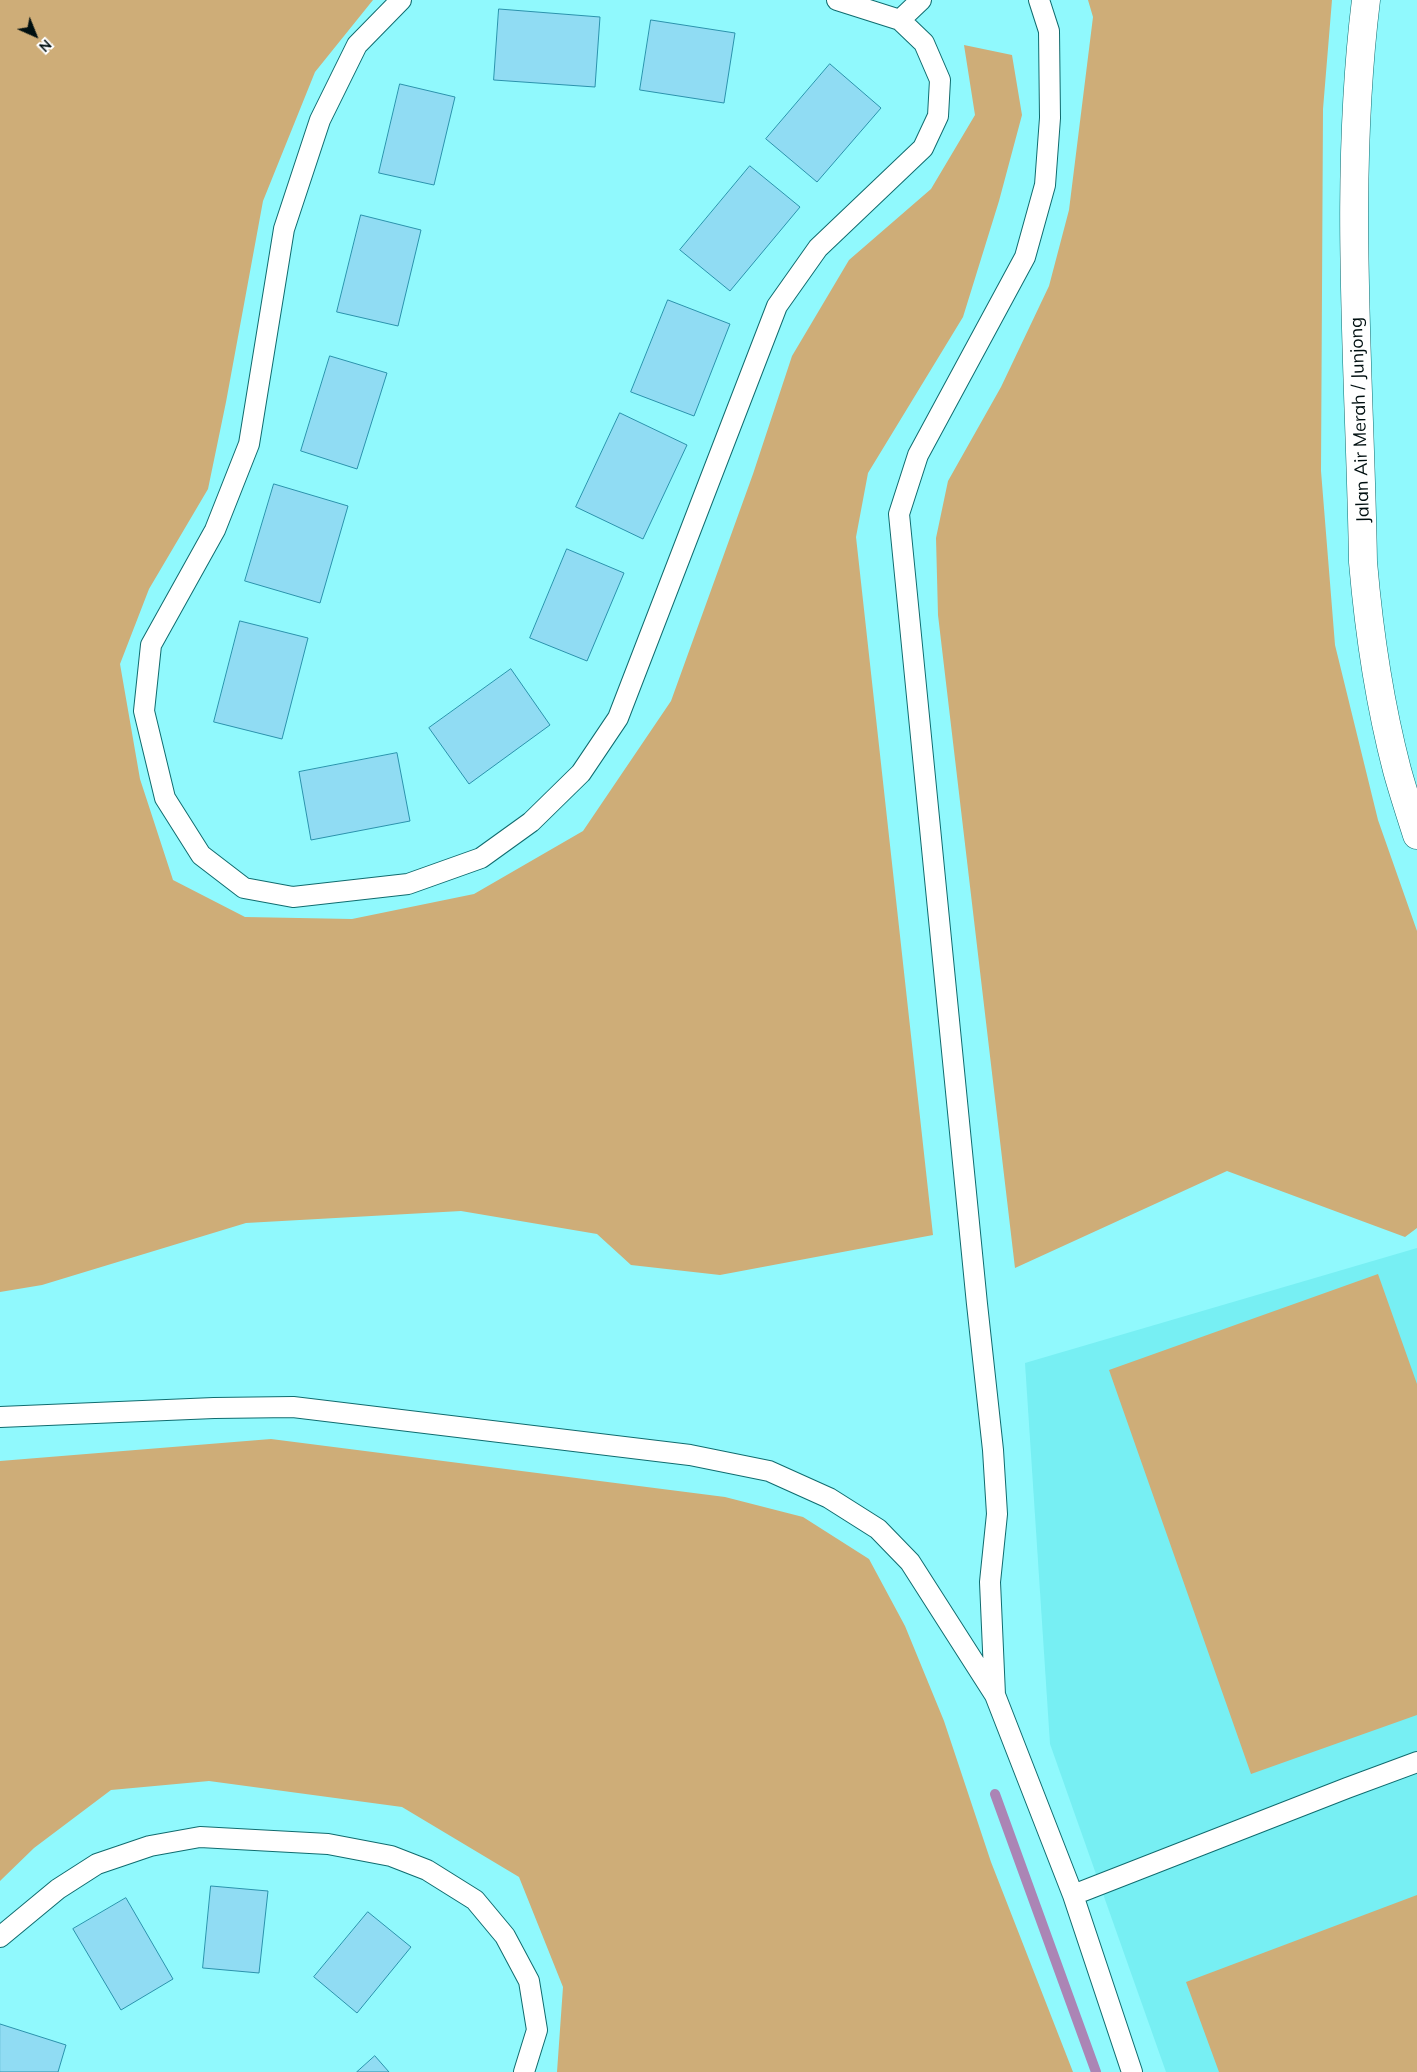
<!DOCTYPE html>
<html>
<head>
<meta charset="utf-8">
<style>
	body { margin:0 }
	#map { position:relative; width:1417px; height:2072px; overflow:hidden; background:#90f9fd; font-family:Mulish,sans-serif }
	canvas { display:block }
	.north { position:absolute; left:10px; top:10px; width:50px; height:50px; -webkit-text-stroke:4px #fff; paint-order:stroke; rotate:136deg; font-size:14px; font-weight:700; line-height:20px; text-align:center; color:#000f10 }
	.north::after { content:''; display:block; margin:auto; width:18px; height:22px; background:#000f10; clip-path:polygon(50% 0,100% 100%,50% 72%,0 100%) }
</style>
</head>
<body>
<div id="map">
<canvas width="1417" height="2072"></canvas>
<div class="north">N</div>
</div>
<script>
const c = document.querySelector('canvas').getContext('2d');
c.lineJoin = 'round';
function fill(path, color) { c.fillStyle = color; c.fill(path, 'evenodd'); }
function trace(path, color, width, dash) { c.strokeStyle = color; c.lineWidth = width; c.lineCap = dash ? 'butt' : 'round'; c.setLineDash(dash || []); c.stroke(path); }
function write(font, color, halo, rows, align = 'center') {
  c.font = font + ' Mulish,sans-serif'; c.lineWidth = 5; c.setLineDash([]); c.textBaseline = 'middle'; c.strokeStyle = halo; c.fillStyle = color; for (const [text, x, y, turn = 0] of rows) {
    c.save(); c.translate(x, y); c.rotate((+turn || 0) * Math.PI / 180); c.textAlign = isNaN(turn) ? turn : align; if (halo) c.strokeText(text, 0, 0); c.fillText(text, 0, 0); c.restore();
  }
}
fill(new Path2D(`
	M 1417,1248 L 1417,2072 L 1166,2072 L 1050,1744 L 1025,1363 Z`), '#77eff3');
fill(new Path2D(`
	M 0,0 L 373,0 L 315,72 L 263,201 L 226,402 L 208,489 L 149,589 L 120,664 L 140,779 L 173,880 L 245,917 L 352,919 L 474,894 L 583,831 L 671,701 L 753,474 L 792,356 L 849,260 L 931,189 L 975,115 L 964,45 L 1012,55 L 1022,115 L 999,201 L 963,317 L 868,473 L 856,537 L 933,1235 L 720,1275 L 631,1265 L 597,1234 L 461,1211 L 246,1223 L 42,1285 L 0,1292 Z
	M 1088,0 L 1332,0 L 1323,109 L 1321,471 L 1335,645 L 1378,820 L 1417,931 L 1417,1228 L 1405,1237 L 1227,1171 L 1015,1268 L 938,615 L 936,538 L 948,481 L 1001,387 L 1049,286 L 1069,210 L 1093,17 Z
	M 1378,1274 L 1417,1384 L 1417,1715 L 1251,1774 L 1109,1370 Z
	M 271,1439 L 725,1497 L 803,1517 L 869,1559 L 905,1626 L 944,1721 L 991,1862 L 1073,2072 L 557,2072 L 563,1987 L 519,1877 L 402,1807 L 209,1781 L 111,1790 L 34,1848 L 0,1881 L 0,1461 Z
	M 1417,1895 L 1417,2072 L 1219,2072 L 1186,1982 Z`), '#cead78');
trace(new Path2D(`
	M 995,1794 L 1096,2072`), '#ab85b5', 10);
const building = new Path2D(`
	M 499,9 L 600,17 L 595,87 L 494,80 Z
	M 651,20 L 735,33 L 724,103 L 640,90 Z
	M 830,64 L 881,108 L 817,182 L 766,139 Z
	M 400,84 L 455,97 L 434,185 L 379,173 Z
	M 750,166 L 800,207 L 730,291 L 680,250 Z
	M 361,215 L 421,230 L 398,326 L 337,312 Z
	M 668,300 L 730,324 L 694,416 L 631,392 Z
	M 330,356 L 387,373 L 357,469 L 301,451 Z
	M 620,413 L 687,445 L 643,539 L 576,507 Z
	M 274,484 L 348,506 L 320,603 L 245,581 Z
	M 567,549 L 624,573 L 587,661 L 530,638 Z
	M 240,621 L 308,638 L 282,739 L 214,722 Z
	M 511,669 L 550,725 L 469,784 L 429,728 Z
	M 397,753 L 410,821 L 311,840 L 299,772 Z
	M 211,1886 L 268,1891 L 259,1973 L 203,1968 Z
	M 126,1898 L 173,1979 L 121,2010 L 73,1929 Z
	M 368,1912 L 411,1947 L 357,2013 L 314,1977 Z
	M 0,2024 L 66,2045 L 58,2072 L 0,2072 Z
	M 375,2056 L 389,2072 L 357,2072 Z`);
fill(building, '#90dcf3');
trace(building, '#2b92ac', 1);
const lane = new Path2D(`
	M 401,0 L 357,45 L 320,120 L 284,229 L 249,444 L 215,530 L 151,645 L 144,711 L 165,798 L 201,855 L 244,888 L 293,897 L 408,884 L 481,858 L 531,822 L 581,773 L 618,718 L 777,306 L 818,248 L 923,148 L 938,116 L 940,80 L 924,43 L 900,20 L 837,0
	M 900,20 L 921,0
	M 0,1417 L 214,1408 L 293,1407 L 690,1455 L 769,1471 L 829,1498 L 878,1529 L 910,1562 L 995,1695 L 1073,1895 L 1132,2072
	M 995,1695 L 990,1582 L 997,1514 L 993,1450 L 977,1304 L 899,514 L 918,455 L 1025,257 L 1045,185 L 1050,118 L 1049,31 L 1039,0
	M 1073,1895 L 1347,1788 L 1417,1762
	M 0,1937 L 58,1889 L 97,1864 L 150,1846 L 200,1837 L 328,1844 L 391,1856 L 427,1870 L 475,1900 L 505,1936 L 529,1981 L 537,2030 L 524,2072`);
const secondary = new Path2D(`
	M 1366,0 C 1343,186 1360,375 1363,562 C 1369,632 1379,701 1397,770 C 1403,792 1410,813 1417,835`);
trace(lane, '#106c6f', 22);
trace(secondary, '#106c6f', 29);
trace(lane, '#fff', 20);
trace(secondary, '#fff', 28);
write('18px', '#000f10', '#fff', [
	["Jalan Air Merah / Junjong",1360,420,-92]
]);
</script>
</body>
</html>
